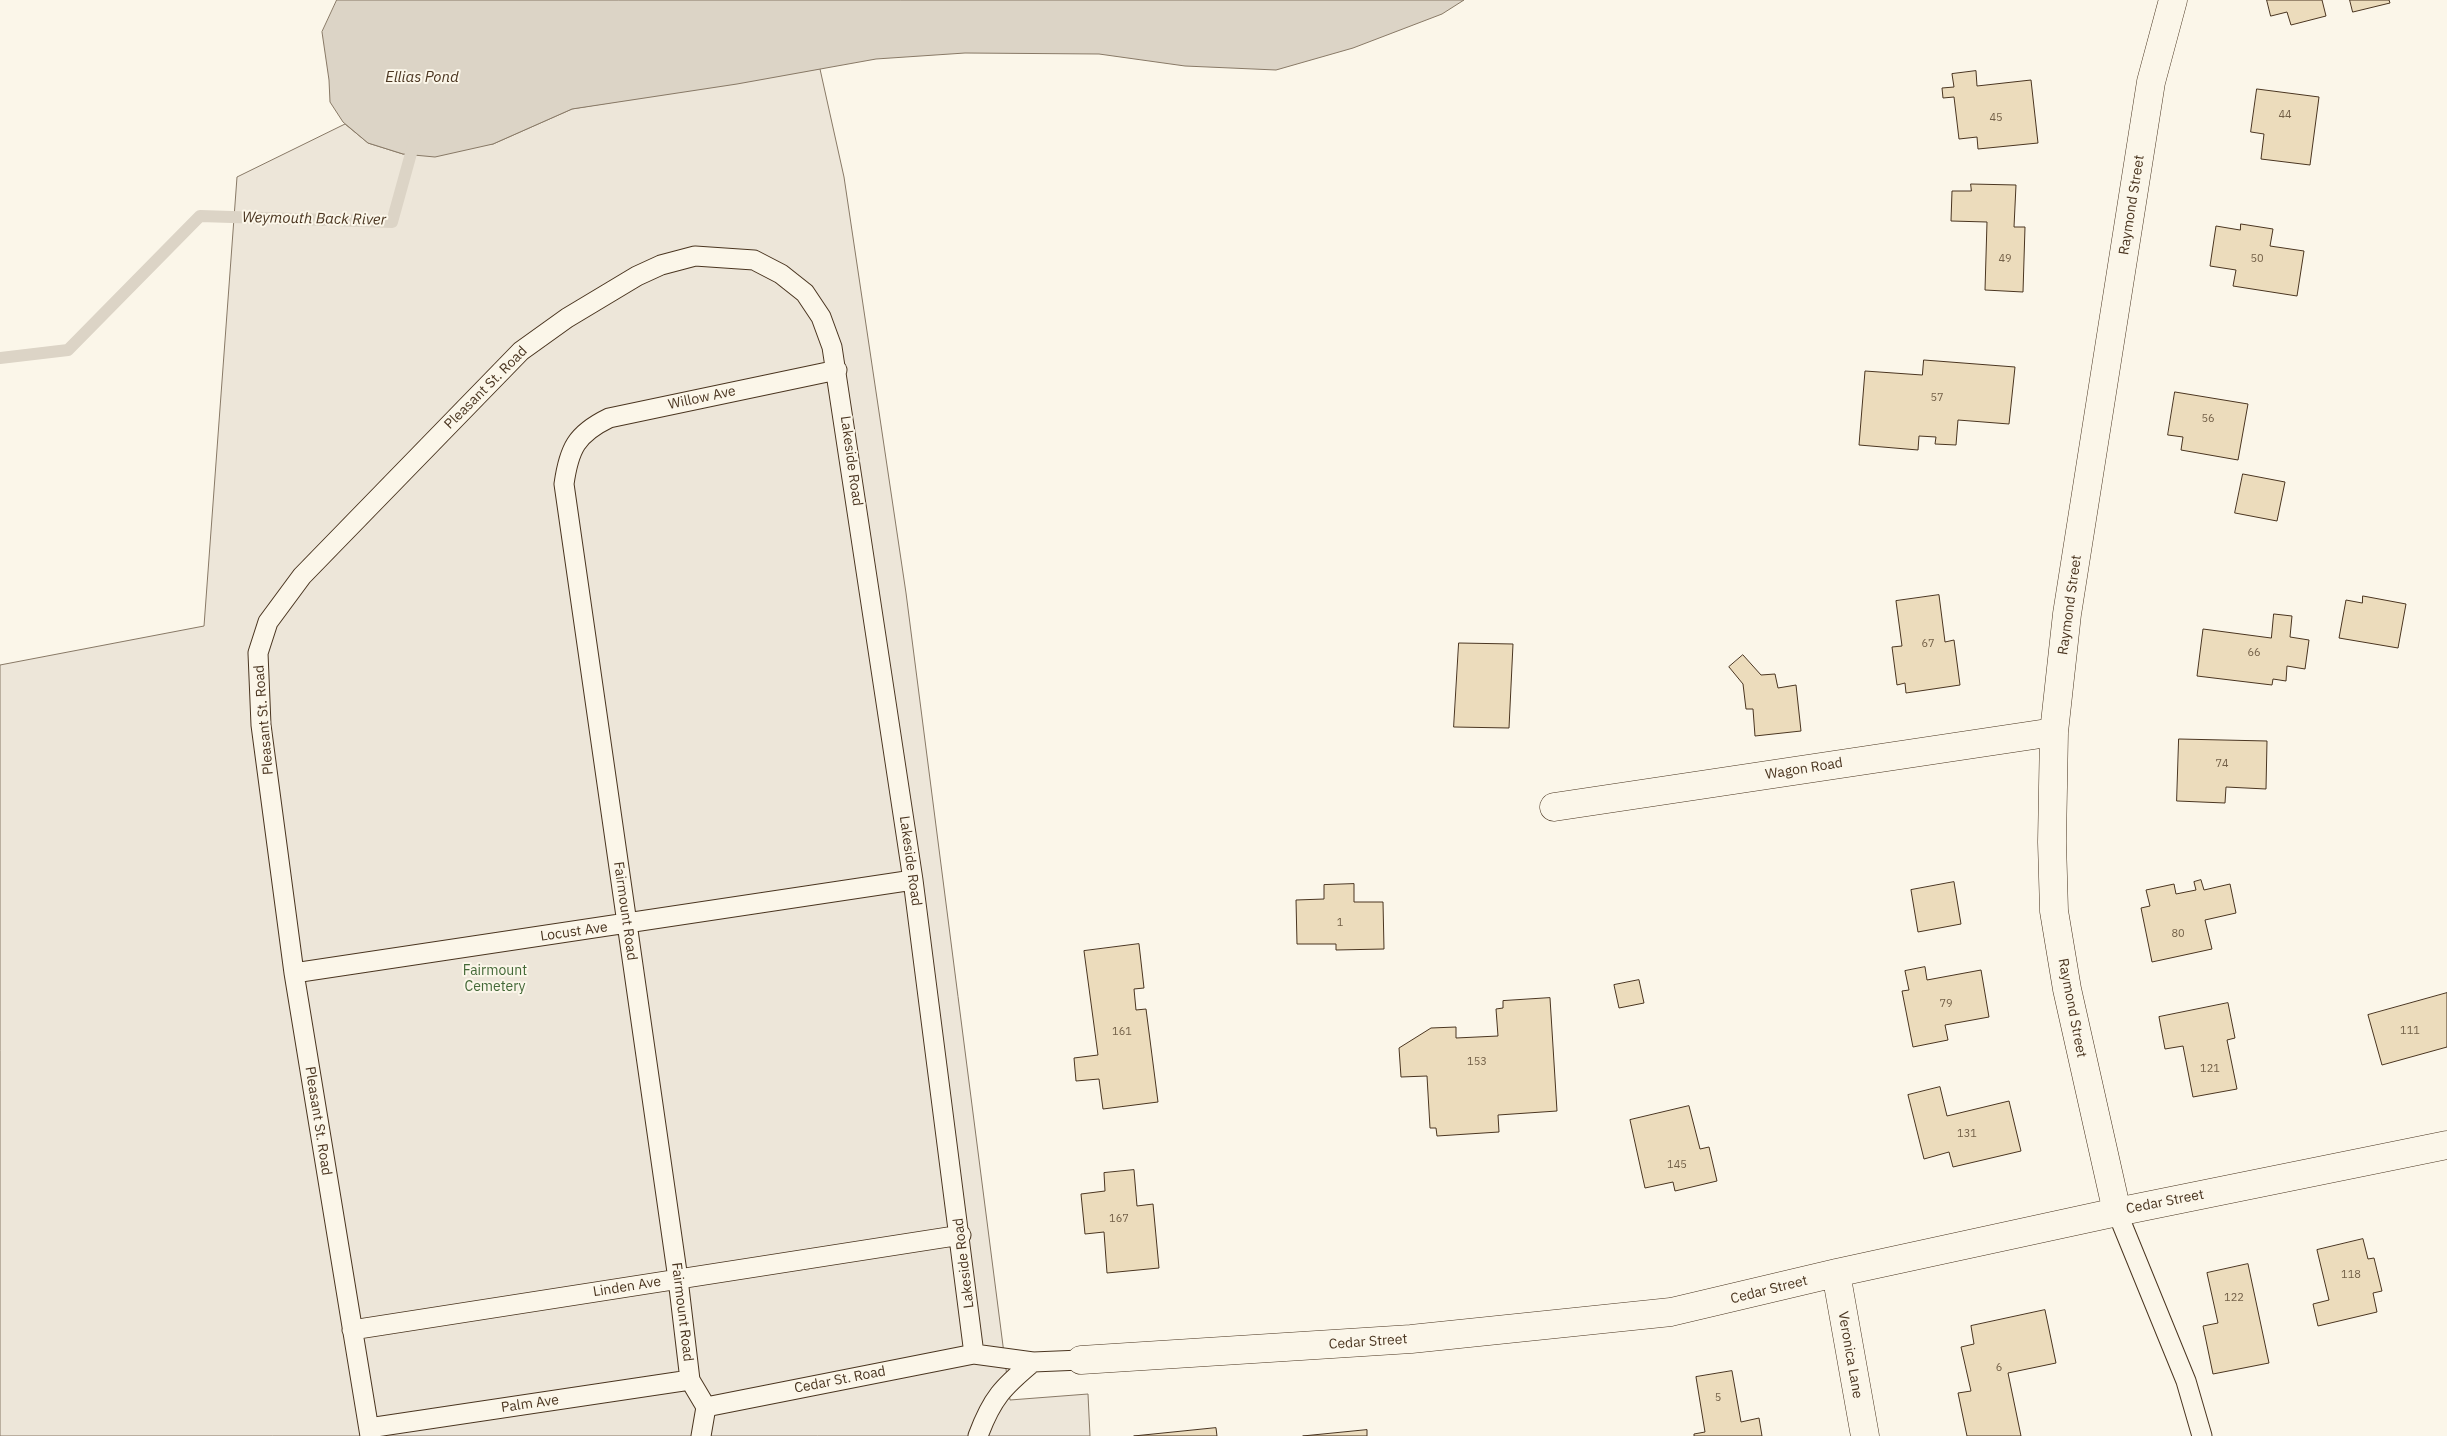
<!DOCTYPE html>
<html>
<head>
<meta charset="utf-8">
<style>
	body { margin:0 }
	canvas { display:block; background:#fbf6e9 }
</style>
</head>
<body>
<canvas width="2447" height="1436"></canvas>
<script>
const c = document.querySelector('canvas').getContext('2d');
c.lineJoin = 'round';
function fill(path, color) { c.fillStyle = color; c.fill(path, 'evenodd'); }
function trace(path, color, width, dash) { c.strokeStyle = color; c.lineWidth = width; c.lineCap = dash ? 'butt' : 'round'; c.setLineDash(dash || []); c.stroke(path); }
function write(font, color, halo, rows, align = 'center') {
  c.font = font + ' "IBM Plex Sans",sans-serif'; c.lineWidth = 4; c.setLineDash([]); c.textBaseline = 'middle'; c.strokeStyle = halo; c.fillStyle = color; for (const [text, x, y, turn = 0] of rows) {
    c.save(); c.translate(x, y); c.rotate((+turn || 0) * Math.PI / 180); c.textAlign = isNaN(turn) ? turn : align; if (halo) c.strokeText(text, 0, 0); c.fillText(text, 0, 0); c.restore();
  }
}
const green = new Path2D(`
	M 820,69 L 844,177 L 906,593 L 1010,1400 L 1088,1394 L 1090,1436 L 0,1436 L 0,665 L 204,626 L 237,177 L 345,124 L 368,143 L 403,154 L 493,144 L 572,109 Z`);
fill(green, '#ede6d9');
trace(green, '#887966', 1);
const water = new Path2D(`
	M 337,0 L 1464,0 L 1442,14 L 1353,48 L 1276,70 L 1185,66 L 1099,54 L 965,53 L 876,59 L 737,84 L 572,109 L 493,144 L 435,157 L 403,154 L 368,143 L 343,122 L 330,102 L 329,80 L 322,32 Z`);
fill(water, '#dcd4c6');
trace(water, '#887966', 1);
trace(new Path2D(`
	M 0,358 L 68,350 L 200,216 L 392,222 L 415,139`), '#dcd4c6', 12);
const building = new Path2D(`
	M 2267,0 L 2322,0 L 2326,16 L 2291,25 L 2287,12 L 2271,16 Z
	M 2350,0 L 2389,0 L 2390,3 L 2353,12 Z
	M 1976,71 L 1977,86 L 2031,80 L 2038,143 L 1978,149 L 1977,137 L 1959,139 L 1954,97 L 1943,98 L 1942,88 L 1954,87 L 1952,74 Z
	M 2257,89 L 2319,97 L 2310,165 L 2261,159 L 2264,134 L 2251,132 Z
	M 1971,184 L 2016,185 L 2014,227 L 2025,227 L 2023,292 L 1985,290 L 1987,222 L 1951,221 L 1952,191 L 1971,191 Z
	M 2241,224 L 2273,229 L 2270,246 L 2304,251 L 2297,296 L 2233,286 L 2236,270 L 2210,266 L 2216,226 L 2240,230 Z
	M 1924,360 L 2015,367 L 2009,424 L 1958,420 L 1956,445 L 1935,444 L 1936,437 L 1919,436 L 1918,450 L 1859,445 L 1865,371 L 1922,375 Z
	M 2175,392 L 2248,404 L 2238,460 L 2181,450 L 2183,437 L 2168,435 Z
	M 2243,474 L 2285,482 L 2277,521 L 2235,513 Z
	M 1939,595 L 1945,642 L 1954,640 L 1960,685 L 1906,693 L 1905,683 L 1897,685 L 1892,647 L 1902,646 L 1896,601 Z
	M 2363,596 L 2406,604 L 2398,648 L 2339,638 L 2346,600 L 2362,603 Z
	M 2274,614 L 2292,616 L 2290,637 L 2309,640 L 2305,669 L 2287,666 L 2286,681 L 2273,679 L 2272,685 L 2197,676 L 2203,629 L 2271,638 Z
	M 1459,643 L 1513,644 L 1509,728 L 1454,727 Z
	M 1743,655 L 1761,675 L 1775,674 L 1778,688 L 1796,685 L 1801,731 L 1755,736 L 1753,709 L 1746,709 L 1743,684 L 1729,667 Z
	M 2179,739 L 2267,741 L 2266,789 L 2226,787 L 2225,803 L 2177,801 Z
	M 2201,880 L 2204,890 L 2230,884 L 2236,913 L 2205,920 L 2212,949 L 2152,962 L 2141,908 L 2150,906 L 2146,890 L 2174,884 L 2176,894 L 2196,890 L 2194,882 Z
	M 1954,882 L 1961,924 L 1918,932 L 1911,890 Z
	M 1354,884 L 1354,902 L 1383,902 L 1384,949 L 1336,950 L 1336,944 L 1297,944 L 1296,900 L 1324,899 L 1324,885 Z
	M 1139,944 L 1144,988 L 1134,989 L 1136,1010 L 1146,1009 L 1158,1102 L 1103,1109 L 1099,1079 L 1076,1081 L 1074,1058 L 1098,1055 L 1084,951 Z
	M 1925,967 L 1927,980 L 1981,970 L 1989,1017 L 1945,1025 L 1948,1040 L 1913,1047 L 1902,991 L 1909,990 L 1905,971 Z
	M 1639,980 L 1644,1003 L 1619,1008 L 1614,985 Z
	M 2447,993 L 2447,1047 L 2382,1065 L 2368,1015 Z
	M 1550,998 L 1557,1111 L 1498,1115 L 1499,1132 L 1437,1136 L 1436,1128 L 1430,1128 L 1427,1076 L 1401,1077 L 1399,1048 L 1431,1028 L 1456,1027 L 1456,1038 L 1498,1036 L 1496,1009 L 1503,1008 L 1503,1001 Z
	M 2228,1003 L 2235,1038 L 2227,1040 L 2237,1089 L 2193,1097 L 2183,1046 L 2165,1049 L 2159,1017 Z
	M 1940,1087 L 1947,1116 L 2009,1101 L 2021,1151 L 1953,1167 L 1949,1152 L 1924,1159 L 1908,1095 Z
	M 1689,1106 L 1700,1149 L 1709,1147 L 1717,1181 L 1675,1191 L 1673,1182 L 1645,1188 L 1630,1120 Z
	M 1134,1170 L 1137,1206 L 1153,1204 L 1159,1268 L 1107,1273 L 1104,1232 L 1085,1234 L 1081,1194 L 1105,1191 L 1104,1173 Z
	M 2363,1239 L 2368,1259 L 2374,1258 L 2382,1291 L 2373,1293 L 2377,1312 L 2318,1326 L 2313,1304 L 2329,1300 L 2317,1250 Z
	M 2248,1264 L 2269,1363 L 2213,1374 L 2203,1326 L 2218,1323 L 2207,1273 Z
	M 2045,1310 L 2056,1363 L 2008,1373 L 2021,1436 L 1967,1436 L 1958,1393 L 1971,1391 L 1961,1347 L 1974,1344 L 1971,1326 Z
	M 1732,1371 L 1741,1422 L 1759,1418 L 1762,1436 L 1694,1436 L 1694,1434 L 1705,1432 L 1696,1377 Z
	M 1216,1428 L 1217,1436 L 1134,1436 Z
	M 1367,1430 L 1367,1436 L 1303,1436 Z`);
fill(building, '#ecdcbc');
trace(building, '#4a3520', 1);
const lane = new Path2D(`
	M 294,973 L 913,880
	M 2117,1212 L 2186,1381 L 2202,1436
	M 352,1330 L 961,1235
	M 706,1407 L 974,1354 L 1033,1362 L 1081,1360
	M 369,1428 L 690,1380
	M 370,1436 L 294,973 L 261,725 L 258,653 L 268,622 L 302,576 L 521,351 L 567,318 L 637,276 L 661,265 L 695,256 L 754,260 L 781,274 L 805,293 L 821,317 L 832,347 L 913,880 L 974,1354
	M 701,1436 L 706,1407 L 690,1380 L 678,1279 L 564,484 C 569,449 576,434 609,418 L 837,370
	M 978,1436 C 992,1398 1003,1387 1033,1362`);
const street = new Path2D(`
	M 1554,807 L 2054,732
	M 2117,1212 L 2067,989 L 2054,911 L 2052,842 L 2054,732 L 2067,614 L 2151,82 L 2173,0
	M 1836,1273 L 1865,1436
	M 1081,1360 L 1411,1339 L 1671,1312 L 1836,1273 L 2117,1212 L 2447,1145`);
trace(lane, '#4a3520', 21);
trace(street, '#4a3520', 29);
trace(lane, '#fbf6e9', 19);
trace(street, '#fbf6e9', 28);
write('11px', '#725f47', null, [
	["44",2285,115],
	["45",1996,118],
	["49",2005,259],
	["50",2257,259],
	["57",1937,398],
	["56",2208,419],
	["67",1928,644],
	["66",2254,653],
	["74",2222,764],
	["1",1340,923],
	["80",2178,934],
	["79",1946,1004],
	["111",2410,1031],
	["161",1122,1032],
	["153",1477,1062],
	["121",2210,1069],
	["131",1967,1134],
	["145",1677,1165],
	["167",1119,1219],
	["118",2351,1275],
	["122",2234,1298],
	["6",1999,1368],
	["5",1718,1398]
]);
write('14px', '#4a3520', '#fbf6e9', [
	["Raymond Street",2132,205,-81],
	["Pleasant St. Road",486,388,-45],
	["Willow Ave",702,398,-12],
	["Lakeside Road",851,461,82],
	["Raymond Street",2070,605,-82],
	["Pleasant St. Road",264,720,-95],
	["Wagon Road",1804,769,-9],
	["Lakeside Road",910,861,82],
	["Fairmount Road",625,911,82],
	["Locust Ave",574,932,-8],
	["Raymond Street",2072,1008,79],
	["Pleasant St. Road",318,1121,81],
	["Cedar Street",2165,1202,-11],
	["Lakeside Road",964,1263,-97],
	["Linden Ave",627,1287,-9],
	["Cedar Street",1769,1290,-14],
	["Fairmount Road",682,1312,83],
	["Cedar Street",1368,1342,-4],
	["Veronica Lane",1850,1355,80],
	["Cedar St. Road",840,1380,-11],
	["Palm Ave",530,1404,-8]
]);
write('14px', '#436837', '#fbf6e9', [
	["Fairmount",495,971],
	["Cemetery",495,987]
]);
write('italic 15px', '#4a3520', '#fbf6e9', [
	["Ellias Pond",422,78],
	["Weymouth Back River",314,219,1]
]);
</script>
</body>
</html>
